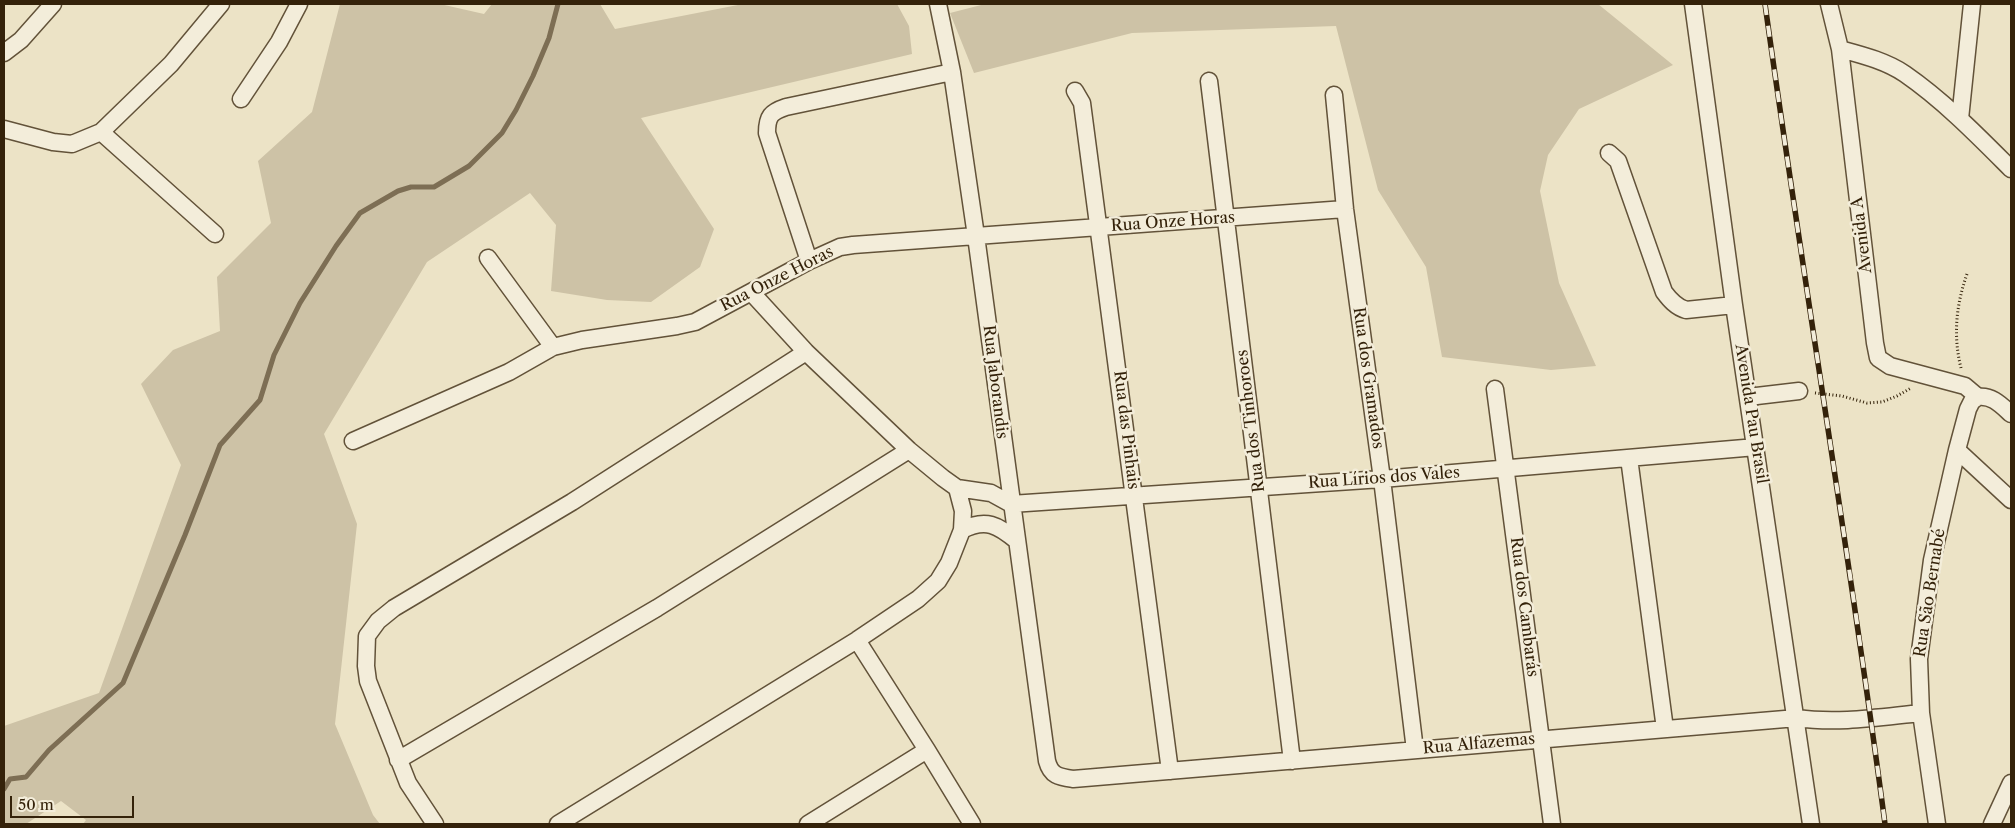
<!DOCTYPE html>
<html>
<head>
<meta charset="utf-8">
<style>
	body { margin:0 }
	#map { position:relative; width:2015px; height:828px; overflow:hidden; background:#ece3c6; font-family:"Libre Caslon Text",serif }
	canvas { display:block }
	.frame { position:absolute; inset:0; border:5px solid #34220a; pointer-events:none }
	.scale { position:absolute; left:10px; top:796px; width:124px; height:22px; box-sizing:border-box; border:2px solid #34220a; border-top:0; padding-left:6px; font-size:15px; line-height:18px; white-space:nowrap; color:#34220a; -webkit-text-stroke:4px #f3edda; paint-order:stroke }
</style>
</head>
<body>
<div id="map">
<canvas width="2015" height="828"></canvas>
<div class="frame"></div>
<div class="scale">50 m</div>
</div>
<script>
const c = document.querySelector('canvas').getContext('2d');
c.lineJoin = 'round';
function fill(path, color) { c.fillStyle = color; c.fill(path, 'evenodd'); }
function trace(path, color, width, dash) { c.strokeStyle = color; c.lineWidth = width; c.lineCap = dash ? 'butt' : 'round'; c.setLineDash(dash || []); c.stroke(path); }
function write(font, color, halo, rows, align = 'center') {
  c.font = font + ' "Libre Caslon Text",serif'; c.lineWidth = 5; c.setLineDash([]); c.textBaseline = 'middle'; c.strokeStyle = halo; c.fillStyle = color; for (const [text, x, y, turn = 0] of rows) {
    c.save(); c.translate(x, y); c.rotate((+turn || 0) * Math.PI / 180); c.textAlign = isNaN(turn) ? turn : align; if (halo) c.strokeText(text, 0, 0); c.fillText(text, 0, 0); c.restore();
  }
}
fill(new Path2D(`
	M 340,4 L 440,4 L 484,14 L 492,4 L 600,4 L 615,29 L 743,4 L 897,4 L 909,26 L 912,54 L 641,118 L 714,229 L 700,267 L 651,302 L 607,300 L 551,291 L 556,225 L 530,193 L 427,262 L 324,434 L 357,524 L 335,724 L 373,815 L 380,824 L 83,824 L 86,820 L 61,801 L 26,824 L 4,824 L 4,726 L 99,693 L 181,465 L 141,384 L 173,350 L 220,331 L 217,277 L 271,223 L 258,161 L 312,112 Z
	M 985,4 L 1598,4 L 1673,65 L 1579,109 L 1548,155 L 1540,191 L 1559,283 L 1596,366 L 1551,370 L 1442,357 L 1426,267 L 1378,190 L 1336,26 L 1132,33 L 974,73 L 950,13 Z`), '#cdc2a6');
trace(new Path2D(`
	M 4,789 L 10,779 L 26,777 L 49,750 L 123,683 L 185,535 L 220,445 L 260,400 L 274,355 L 300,303 L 336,246 L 360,213 L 398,191 L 411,187 L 434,187 L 469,166 L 502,133 L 516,110 L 533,76 L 549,38 L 558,4`), '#7d6e54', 5);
const minor = new Path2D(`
	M 938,4 L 952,72 L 976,236 L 1047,761 C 1051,776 1059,777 1073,779 L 1797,718 C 1838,724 1880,717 1921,713
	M 1693,4 L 1734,305 L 1811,824
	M 1829,4 L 1840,49 L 1875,343 L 1878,358 L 1890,366 L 1965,386 L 1978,397
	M 1840,49 C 1862,55 1886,61 1905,74 C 1944,101 1978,136 2011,169
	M 4,53 L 21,40 L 53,4
	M 1209,81 L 1292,761
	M 1075,91 L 1082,103 L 1170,771
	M 1334,95 L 1345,209 L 1382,479 L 1415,750
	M 241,99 L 279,42 L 299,4
	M 1960,119 L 1972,4
	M 4,129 L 53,142 L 72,144 L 101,132 L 215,234
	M 101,132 L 171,64 L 221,4
	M 1609,153 L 1618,161 L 1664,292 C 1670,300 1676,307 1686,310 L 1734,305
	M 488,258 L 553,347
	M 809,261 L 767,133 C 767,116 771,112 786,107 L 952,72
	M 751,292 L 806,352 L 909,450 L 943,478 L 957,488 L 991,493 L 1011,504
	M 1495,389 L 1552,824
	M 1748,397 L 1799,391
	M 1978,397 C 1992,395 2001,405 2011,414
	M 353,441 L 509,372 L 553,347 L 582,340 L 677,326 L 695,322 L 809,261 L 840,247 L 853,245 L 1345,209
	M 1957,450 L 2011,500
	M 1629,458 L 1665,729
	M 1011,504 L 1382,479 L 1756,447
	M 962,530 C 986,518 998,525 1017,541
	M 857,640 L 927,750 L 972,824
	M 398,760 L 657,608 L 909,450
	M 435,824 L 408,783 L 368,681 L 366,666 L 367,636 L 378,621 L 394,608 L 572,502 L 806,352
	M 558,824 L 857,640 L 918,599 L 938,581 L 949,563 L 962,530 L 963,511 L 957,488
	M 808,824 L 927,750
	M 1937,824 L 1921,713 L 1919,659 L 1932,560 L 1957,450 L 1968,409 L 1972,401 L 1978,397
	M 1992,824 L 2011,783`);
trace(minor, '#625239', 19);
trace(new Path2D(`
	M 1961,368 C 1953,336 1956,305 1967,274
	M 1815,393 L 1842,396 L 1867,403 L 1882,402 L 1897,396 L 1911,388`), '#34220a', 3, [1, 2.5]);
trace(minor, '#f3edda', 16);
const rail = new Path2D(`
	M 1765,4 C 1803,278 1849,550 1885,824`);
trace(rail, '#34220a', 5.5);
trace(rail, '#f3edda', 4, [11]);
write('16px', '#34220a', '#f3edda', [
	["Rua Onze Horas",1173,222,-4],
	["Avenida A",1862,235,-97],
	["Rua Onze Horas",777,279,-27],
	["Rua dos Gramados",1368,378,82],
	["Rua Jaborandis",995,382,83],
	["Avenida Pau Brasil",1751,414,81],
	["Rua dos Tinhoroes",1251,421,-97],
	["Rua das Pinhais",1126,430,83],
	["Rua Lírios dos Vales",1384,478,-4],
	["Rua São Bernabé",1930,593,-81],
	["Rua dos Cambarás",1524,607,83],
	["Rua Alfazemas",1479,744,-5]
]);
</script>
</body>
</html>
